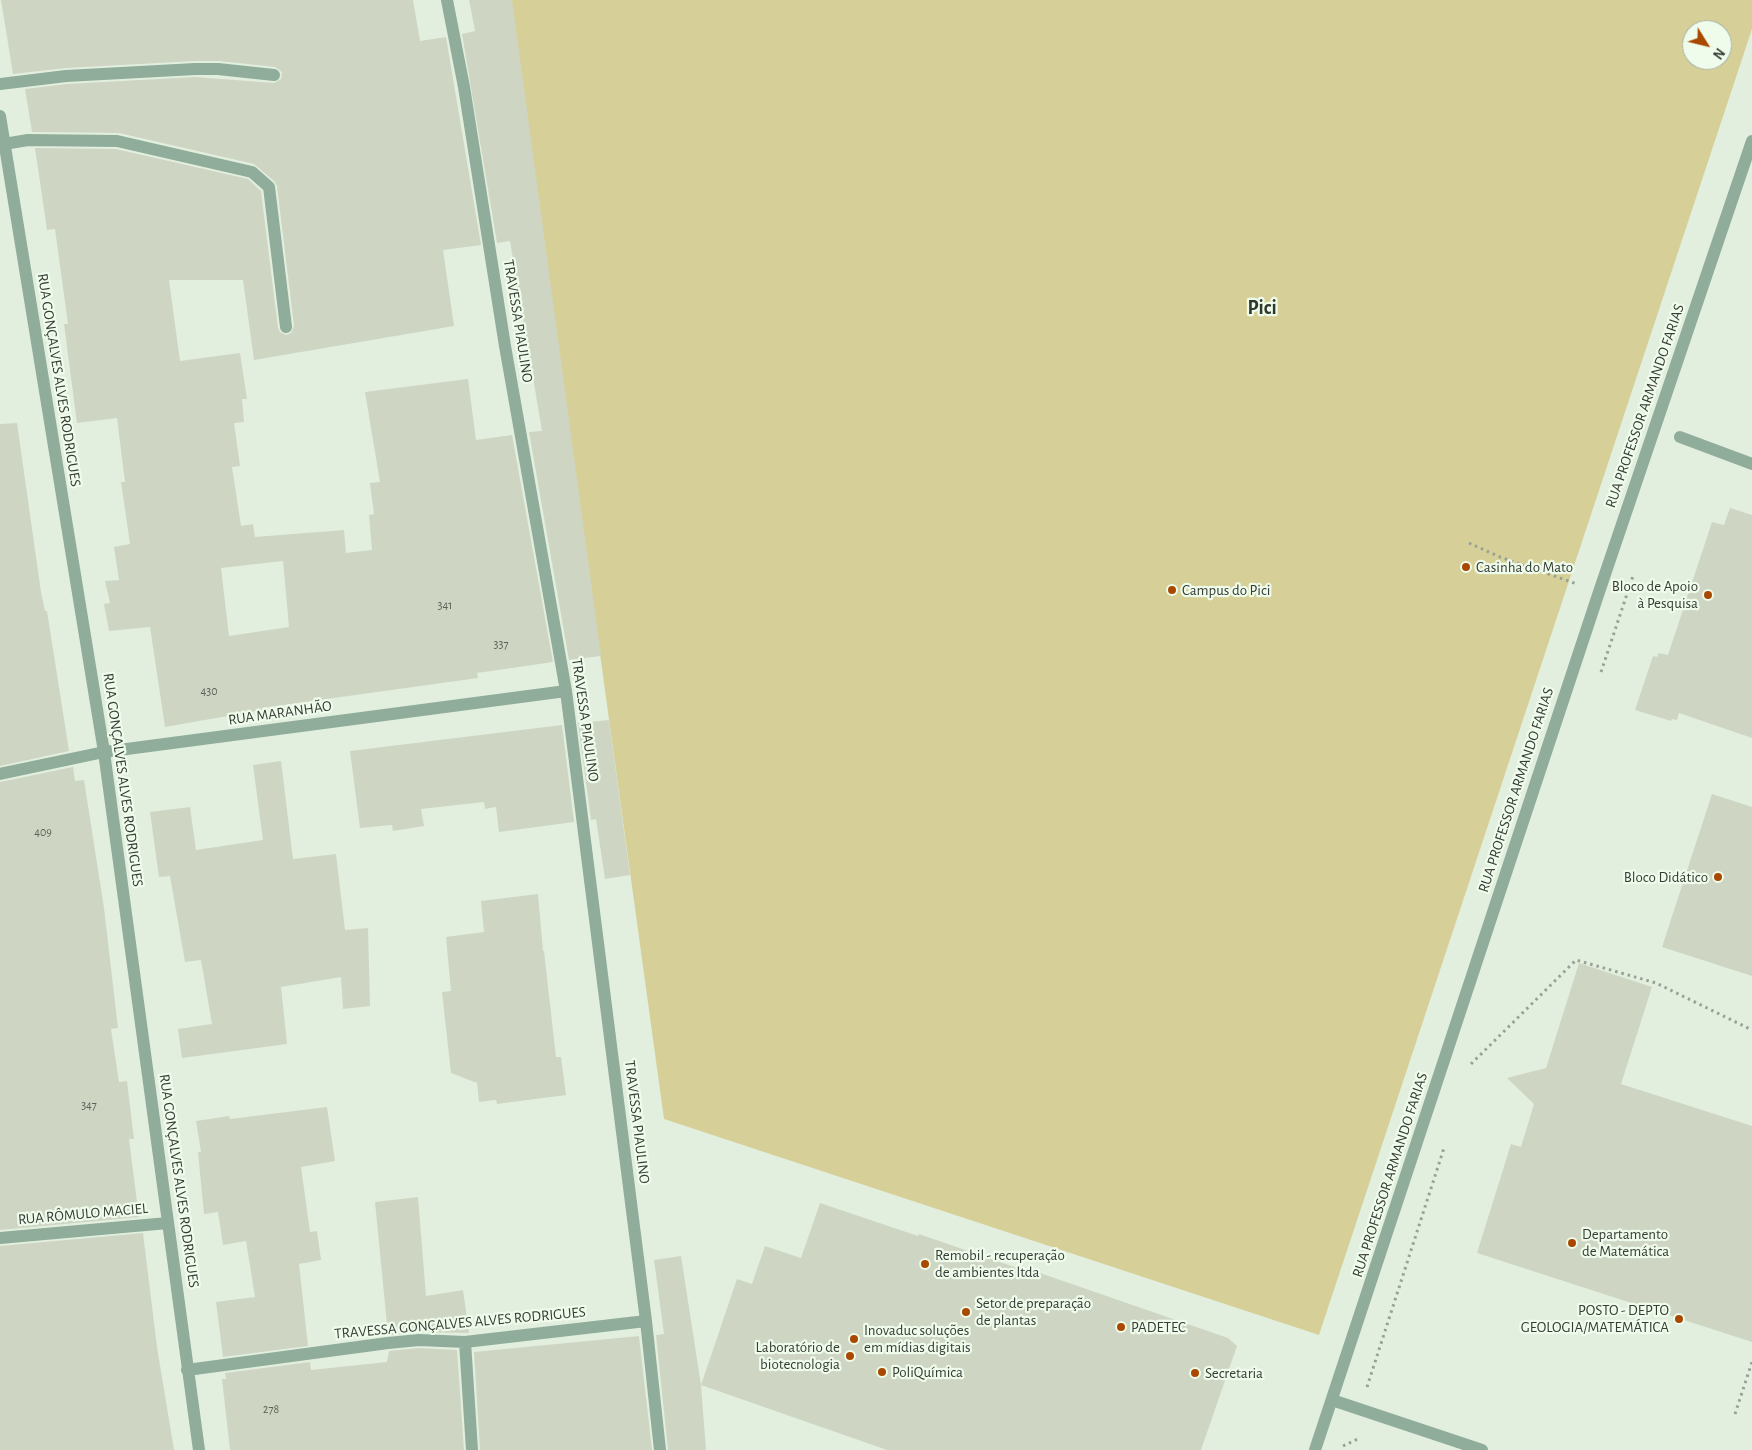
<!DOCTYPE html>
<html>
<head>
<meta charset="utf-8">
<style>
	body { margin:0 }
	#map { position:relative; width:1752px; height:1450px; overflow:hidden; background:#e2efdf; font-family:"Alegreya Sans",sans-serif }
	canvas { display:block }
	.north { position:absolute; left:1682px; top:20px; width:50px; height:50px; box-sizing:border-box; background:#effcec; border:1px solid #a5afa3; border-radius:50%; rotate:126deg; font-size:14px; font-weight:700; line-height:20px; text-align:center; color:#373c36 }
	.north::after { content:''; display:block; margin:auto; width:18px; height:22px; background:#a94900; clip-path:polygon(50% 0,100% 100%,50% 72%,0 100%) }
</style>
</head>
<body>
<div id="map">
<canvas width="1752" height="1450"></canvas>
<div class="north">N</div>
</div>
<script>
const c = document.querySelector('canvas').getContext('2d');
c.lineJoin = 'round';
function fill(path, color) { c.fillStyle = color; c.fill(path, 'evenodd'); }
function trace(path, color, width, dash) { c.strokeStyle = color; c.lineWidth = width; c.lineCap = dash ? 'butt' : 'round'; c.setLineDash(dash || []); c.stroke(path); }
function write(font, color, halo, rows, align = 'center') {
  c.font = font + ' "Alegreya Sans",sans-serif'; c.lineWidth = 4.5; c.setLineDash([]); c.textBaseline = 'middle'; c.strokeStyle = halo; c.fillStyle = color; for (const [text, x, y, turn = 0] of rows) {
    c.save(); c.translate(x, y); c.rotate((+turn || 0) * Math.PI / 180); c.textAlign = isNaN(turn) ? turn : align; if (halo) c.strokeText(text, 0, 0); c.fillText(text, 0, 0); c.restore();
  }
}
fill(new Path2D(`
	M 510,0 L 1752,0 L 1752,29 L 1319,1335 L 664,1119 ZM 1692,30 L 1722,30 L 1722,60 L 1692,60 Z`), '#d6d098');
fill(new Path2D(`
	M 1,0 L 413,0 L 420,41 L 446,37 L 481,245 L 443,250 L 454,326 L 254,360 L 243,280 L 169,280 L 180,361 L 240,353 L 247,399 L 242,399 L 244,422 L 234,423 L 240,466 L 232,467 L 241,526 L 253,524 L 255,537 L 344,530 L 346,553 L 372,550 L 369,515 L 374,514 L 370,483 L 380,482 L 365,392 L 468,379 L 476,440 L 512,435 L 553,662 L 477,673 L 478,678 L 262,708 L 262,710 L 165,727 L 150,627 L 109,631 L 104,604 L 110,603 L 105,581 L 119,580 L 114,547 L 130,544 L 121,482 L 125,482 L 117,418 L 77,423 L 64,324 L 68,324 L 55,229 L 47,230 L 35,148 L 116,149 L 248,179 L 261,191 L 278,328 L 280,332 L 286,335 L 291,333 L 294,326 L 277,186 L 274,181 L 254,164 L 119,133 L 32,132 L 25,89 L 67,84 L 195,77 L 274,83 L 281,79 L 282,72 L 275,67 L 219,61 L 195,61 L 66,68 L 13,74 ZM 283,561 L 289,627 L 229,636 L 221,568 Z
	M 469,0 L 512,0 L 601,656 L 569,660 L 529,432 L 542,431 L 510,241 L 497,243 L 462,34 L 475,31 Z
	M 17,423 L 41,592 L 45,611 L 47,611 L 69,751 L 0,766 L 0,424 Z
	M 1730,508 L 1752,515 L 1752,738 L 1679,713 L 1677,720 L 1672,719 L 1671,721 L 1635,710 L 1653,656 L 1657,657 L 1659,653 L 1668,655 L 1712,522 L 1724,525 Z
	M 609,720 L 630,875 L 605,879 L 596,819 L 591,820 L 578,723 Z
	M 562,725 L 574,822 L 499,832 L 496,807 L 485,809 L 484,802 L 421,809 L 424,826 L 393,831 L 392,825 L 360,828 L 350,751 Z
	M 281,761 L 293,859 L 336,854 L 345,930 L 368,928 L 370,1006 L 343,1009 L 341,977 L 281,987 L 287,1044 L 182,1058 L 178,1029 L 212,1024 L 201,960 L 185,962 L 170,876 L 159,877 L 150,812 L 190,807 L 196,850 L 263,840 L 253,765 Z
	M 73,767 L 75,781 L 84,780 L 104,908 L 118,1028 L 111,1029 L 119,1082 L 127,1081 L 134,1139 L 129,1139 L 139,1217 L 0,1230 L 0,782 Z
	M 1712,794 L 1752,807 L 1752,976 L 1662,947 Z
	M 538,894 L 543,951 L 544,951 L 556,1057 L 561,1057 L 566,1095 L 497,1104 L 496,1100 L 479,1102 L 477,1083 L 451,1073 L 442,992 L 451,991 L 446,937 L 484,932 L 481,901 Z
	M 1579,963 L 1652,987 L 1621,1084 L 1752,1126 L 1752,1342 L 1477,1253 L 1511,1144 L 1521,1147 L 1534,1104 L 1507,1078 L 1546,1068 Z
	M 327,1107 L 335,1161 L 301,1167 L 310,1232 L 317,1231 L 321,1260 L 299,1264 L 308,1346 L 223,1357 L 216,1302 L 255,1297 L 246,1241 L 223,1245 L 218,1212 L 204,1214 L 198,1152 L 201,1152 L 196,1121 L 229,1116 L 230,1119 Z
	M 418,1197 L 426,1296 L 463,1290 L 469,1333 L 418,1332 L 388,1335 L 375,1202 Z
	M 820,1203 L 918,1236 L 919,1234 L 1040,1276 L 1040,1273 L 1228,1338 L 1237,1346 L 1201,1450 L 887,1450 L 701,1385 L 737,1279 L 752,1284 L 765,1246 L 801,1258 Z
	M 143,1233 L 157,1347 L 174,1450 L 0,1450 L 0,1246 Z
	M 681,1256 L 701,1385 L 706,1450 L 668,1450 L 656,1335 L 664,1334 L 654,1260 Z
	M 639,1336 L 652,1450 L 480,1450 L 474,1352 Z
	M 419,1348 L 457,1350 L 464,1450 L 230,1450 L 222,1379 L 226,1379 L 225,1373 L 310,1362 L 311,1370 L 387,1362 L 389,1351 Z`), '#cfd5c3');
trace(new Path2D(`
	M 1469,543 L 1500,557 L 1577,584
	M 1601,672 L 1633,576
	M 1471,1064 L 1576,960 L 1656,983 L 1752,1030
	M 1367,1387 L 1444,1148
	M 1735,1414 L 1752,1362
	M 1343,1446 L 1360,1438`), '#97a195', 3, [2.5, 4]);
trace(new Path2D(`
	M 0,84 L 66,76 L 195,69 L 218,69 L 274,75
	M 4,144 L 28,140 L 117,141 L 252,172 L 269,187 L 286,327
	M 0,1238 L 168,1223
	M 1332,1400 L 1482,1450`), '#8fad9a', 12);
trace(new Path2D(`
	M 447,0 L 464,87 L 505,346 L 566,691 L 646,1321 L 660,1450
	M 0,116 L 104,752 L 199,1450
	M 1680,437 L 1752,464
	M 0,774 L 104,752 L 566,691
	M 465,1342 L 472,1450
	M 187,1370 L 388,1343 L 419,1340 L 465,1342 L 646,1321
	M 1315,1450 L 1599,592 L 1752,141`), '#8fad9a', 12);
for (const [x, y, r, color] of [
	[1466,567,5,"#a94900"],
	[1172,590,5,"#a94900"],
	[1708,595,5,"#a94900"],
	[1718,877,5,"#a94900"],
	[1572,1243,5,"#a94900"],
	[925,1264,5,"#a94900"],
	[966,1312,5,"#a94900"],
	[1679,1319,5,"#a94900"],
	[1121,1327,5,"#a94900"],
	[854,1339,5,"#a94900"],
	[850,1356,5,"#a94900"],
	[882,1372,5,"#a94900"],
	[1195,1373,5,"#a94900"]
]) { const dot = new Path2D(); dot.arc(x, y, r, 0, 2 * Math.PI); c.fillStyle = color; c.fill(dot); trace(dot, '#effcec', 2); }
write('12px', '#5d6259', null, [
	["341",445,605],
	["337",501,644],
	["430",209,691],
	["409",43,832],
	["347",89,1105],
	["278",271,1409]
]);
write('15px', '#373c36', '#effcec', [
	["TRAVESSA PIAULINO",518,321,81],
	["RUA GONÇALVES ALVES RODRIGUES",59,380,81],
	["RUA PROFESSOR ARMANDO FARIAS",1645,406,-71],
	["RUA MARANHÃO",280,713,-8],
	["TRAVESSA PIAULINO",585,720,82],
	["RUA GONÇALVES ALVES RODRIGUES",123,780,82],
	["RUA PROFESSOR ARMANDO FARIAS",1516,790,-72],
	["TRAVESSA PIAULINO",637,1122,83],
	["RUA PROFESSOR ARMANDO FARIAS",1390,1175,-72],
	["RUA GONÇALVES ALVES RODRIGUES",179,1181,82],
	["RUA RÔMULO MACIEL",83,1214,-5],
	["TRAVESSA GONÇALVES ALVES RODRIGUES",460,1323,-5]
]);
write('15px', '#373c36', '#effcec', [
	["Casinha do Mato",1476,567],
	["Bloco de Apoio",1698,586,"right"],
	["à Pesquisa",1698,603,"right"],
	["Campus do Pici",1182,590],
	["Bloco Didático",1708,877,"right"],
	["Departamento",1582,1234],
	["de Matemática",1582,1251],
	["Remobil - recuperação",935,1255],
	["de ambientes ltda",935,1272],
	["Setor de preparação",976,1303],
	["de plantas",976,1320],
	["POSTO - DEPTO",1669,1310,"right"],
	["GEOLOGIA/MATEMÁTICA",1669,1327,"right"],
	["PADETEC",1131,1327],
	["Inovaduc soluções",864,1330],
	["em mídias digitais",864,1347],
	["Laboratório de",840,1347,"right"],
	["biotecnologia",840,1364,"right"],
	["PoliQuímica",892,1372],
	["Secretaria",1205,1373]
], 'left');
write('bold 20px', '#2e372b', '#effcec', [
	["Pici",1262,308]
]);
</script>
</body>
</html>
